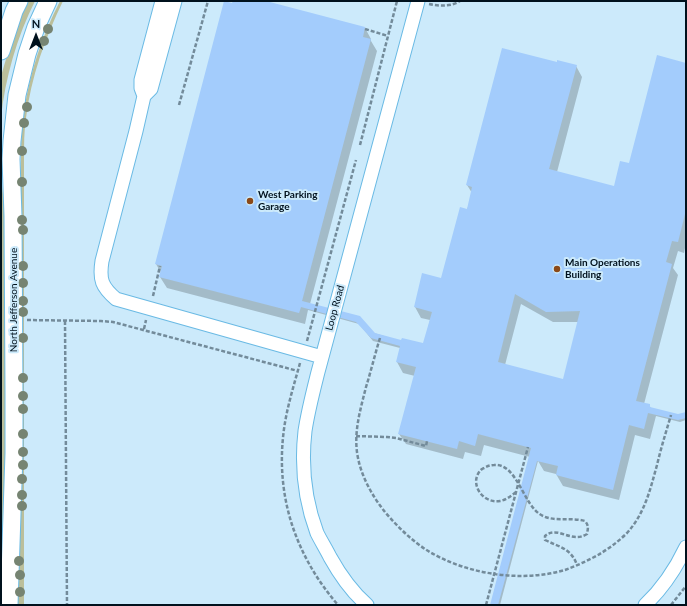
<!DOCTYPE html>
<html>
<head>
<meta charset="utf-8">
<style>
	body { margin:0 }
	#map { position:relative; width:687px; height:606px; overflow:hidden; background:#cceafb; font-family:Lato,sans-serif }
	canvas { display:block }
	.frame { position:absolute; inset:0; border:2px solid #00111d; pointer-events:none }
	.north { position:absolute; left:16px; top:16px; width:40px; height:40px; -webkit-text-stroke:3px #cceafb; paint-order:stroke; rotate:0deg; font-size:11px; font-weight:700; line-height:16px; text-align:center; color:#00111d }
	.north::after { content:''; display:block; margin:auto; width:14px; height:18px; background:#00111d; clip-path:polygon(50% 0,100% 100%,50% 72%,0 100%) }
</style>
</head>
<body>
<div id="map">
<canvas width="687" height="606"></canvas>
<div class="frame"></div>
<div class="north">N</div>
</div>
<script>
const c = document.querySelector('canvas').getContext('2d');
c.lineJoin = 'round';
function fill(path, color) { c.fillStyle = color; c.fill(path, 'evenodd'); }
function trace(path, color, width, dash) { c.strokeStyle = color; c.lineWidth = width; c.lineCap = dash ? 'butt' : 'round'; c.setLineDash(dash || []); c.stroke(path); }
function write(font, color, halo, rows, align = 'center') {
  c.font = font + ' Lato,sans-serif'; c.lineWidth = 4; c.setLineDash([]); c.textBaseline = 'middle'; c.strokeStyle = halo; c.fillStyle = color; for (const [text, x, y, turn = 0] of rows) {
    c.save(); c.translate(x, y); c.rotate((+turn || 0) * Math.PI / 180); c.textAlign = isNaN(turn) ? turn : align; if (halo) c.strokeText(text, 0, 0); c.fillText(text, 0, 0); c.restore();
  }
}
fill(new Path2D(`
	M 27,1 L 35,1 C 17,37 5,78 1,118 L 1,76 L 12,39 Z
	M 60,1 L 63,1 C 45,38 31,77 26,118 C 24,131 24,145 24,158 L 24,605 L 17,605 C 18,505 20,405 21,304 C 21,267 21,229 21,191 C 21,164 20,137 24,111 C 30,72 42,36 60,1 Z
	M 1,177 L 5,211 L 7,427 L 1,597 Z`), '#bbbf9b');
fill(new Path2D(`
	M 234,1 L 262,1 L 365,28 L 371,39 L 371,41 L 377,51 L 310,304 L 359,317 L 374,333 L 401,341 L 424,344 L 430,320 L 421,318 L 415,307 L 442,279 L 467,210 L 472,193 L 467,185 L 557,63 L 576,66 L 582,77 L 557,172 L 614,187 L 630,164 L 686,64 L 686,243 L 684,253 L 678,251 L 673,268 L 678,275 L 644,404 L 649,405 L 651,408 L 678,415 L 686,413 L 686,420 L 680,422 L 656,416 L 650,439 L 635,435 L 619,500 L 563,486 L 556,474 L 544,471 L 538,461 L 500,605 L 491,605 L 530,457 L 484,445 L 481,456 L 465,452 L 463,459 L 406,444 L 399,434 L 415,376 L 403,373 L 397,362 L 400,348 L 373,341 L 359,324 L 308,310 L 305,324 L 167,288 L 160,277 L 161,273 L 156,264 ZM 521,304 L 553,322 L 579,322 L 564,380 L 505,365 Z`), '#0003');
fill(new Path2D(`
	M 224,1 L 232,3 L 233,1 L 266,1 L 365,27 L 363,37 L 371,39 L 302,301 L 360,316 L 375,333 L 401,340 L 402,338 L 423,343 L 432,312 L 414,307 L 422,273 L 441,278 L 460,207 L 467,209 L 472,187 L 466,185 L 502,48 L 557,62 L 557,60 L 577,65 L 549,169 L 614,186 L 620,161 L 629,163 L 657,55 L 686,63 L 686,210 L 678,242 L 672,241 L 666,262 L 672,264 L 636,401 L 650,404 L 650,407 L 678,414 L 686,412 L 686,418 L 678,420 L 648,413 L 644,429 L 629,425 L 613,490 L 556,475 L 558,466 L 537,461 L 498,605 L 490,605 L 531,448 L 478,434 L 475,446 L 459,441 L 457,449 L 398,434 L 416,367 L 396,362 L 400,346 L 371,338 L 356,322 L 301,307 L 299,313 L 159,277 L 162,266 L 155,264 ZM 515,294 L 546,312 L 580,311 L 563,379 L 498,362 Z`), '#a3ccfc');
const minor = new Path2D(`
	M 162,1 L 141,80 L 141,88 L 144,96 L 136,131 L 102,261 C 99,280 102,287 116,299 L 322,357
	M 144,96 L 151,89 L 175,1
	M 367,605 C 351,591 340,575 330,557 C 326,549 321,541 317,533 C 305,501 301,466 305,431 C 308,411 313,392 318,372 L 418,1
	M 645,605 C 662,589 676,568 686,547`);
const major = new Path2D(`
	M 1,51 L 14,11 L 19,1
	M 9,605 L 14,453 L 14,394 L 13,216 L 11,159 L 12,141 L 17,95 L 27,54 L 36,27 L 48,1`);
trace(minor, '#6abae4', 15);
trace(major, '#6abae4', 19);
trace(new Path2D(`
	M 429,4 C 439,6 451,7 460,1
	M 365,29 L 388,36
	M 179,105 L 208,1
	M 360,145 L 397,1
	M 153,296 L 160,266
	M 27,320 L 101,321 L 113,322 L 298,371
	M 65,321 L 67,605
	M 144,329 L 146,320
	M 380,338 C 375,354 371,371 366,387 C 360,411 353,434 358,458 C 362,478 373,497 385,512 C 397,526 410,539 425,549 C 464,574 520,583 565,570 C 576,566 587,561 598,555 C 608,549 618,542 627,533 C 645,513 650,490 657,465 C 661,448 666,432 671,415
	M 307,341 L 356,160
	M 300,363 C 294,385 287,407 284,429 C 275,495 295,555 338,605
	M 356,436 L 387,437 L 396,438 L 426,446 L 427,441
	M 516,492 C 511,496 506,500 500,501 C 481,504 468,481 482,469 C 486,467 489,465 494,465 C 518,463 523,507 543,516 C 556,522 571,517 585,521 C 589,526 588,528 587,534 C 571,544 558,525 545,536 L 545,540 C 559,547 571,548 577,565
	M 486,605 L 528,447
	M 671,605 L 686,586`), '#738b9a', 2.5, [4, 2]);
trace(minor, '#fff', 13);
trace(major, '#fff', 17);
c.fillStyle = '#768472';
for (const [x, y] of [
	[48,29],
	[44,41],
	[27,107],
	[24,123],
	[22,151],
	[22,182],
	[22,220],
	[23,230],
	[23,266],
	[23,283],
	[23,301],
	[23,312],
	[23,338],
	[23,378],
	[23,396],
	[23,409],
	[23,434],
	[23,452],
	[23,465],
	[22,479],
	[22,495],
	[22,506],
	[19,561],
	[20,575],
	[20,592]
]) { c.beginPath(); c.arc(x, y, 5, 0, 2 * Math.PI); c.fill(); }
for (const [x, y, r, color] of [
	[250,201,4,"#8b4918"],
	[557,269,4,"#8b4918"]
]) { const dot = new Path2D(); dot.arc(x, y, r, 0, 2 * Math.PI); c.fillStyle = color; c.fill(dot); trace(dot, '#cceafb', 1.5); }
write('bold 10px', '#00111d', '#cceafb', [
	["West Parking",258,195],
	["Garage",258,207],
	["Main Operations",565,263],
	["Building",565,275]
], 'left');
write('10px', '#00111d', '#cceafb', [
	["North Jefferson Avenue",14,300,-90],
	["Loop Road",335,308,-75]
]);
</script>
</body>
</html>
